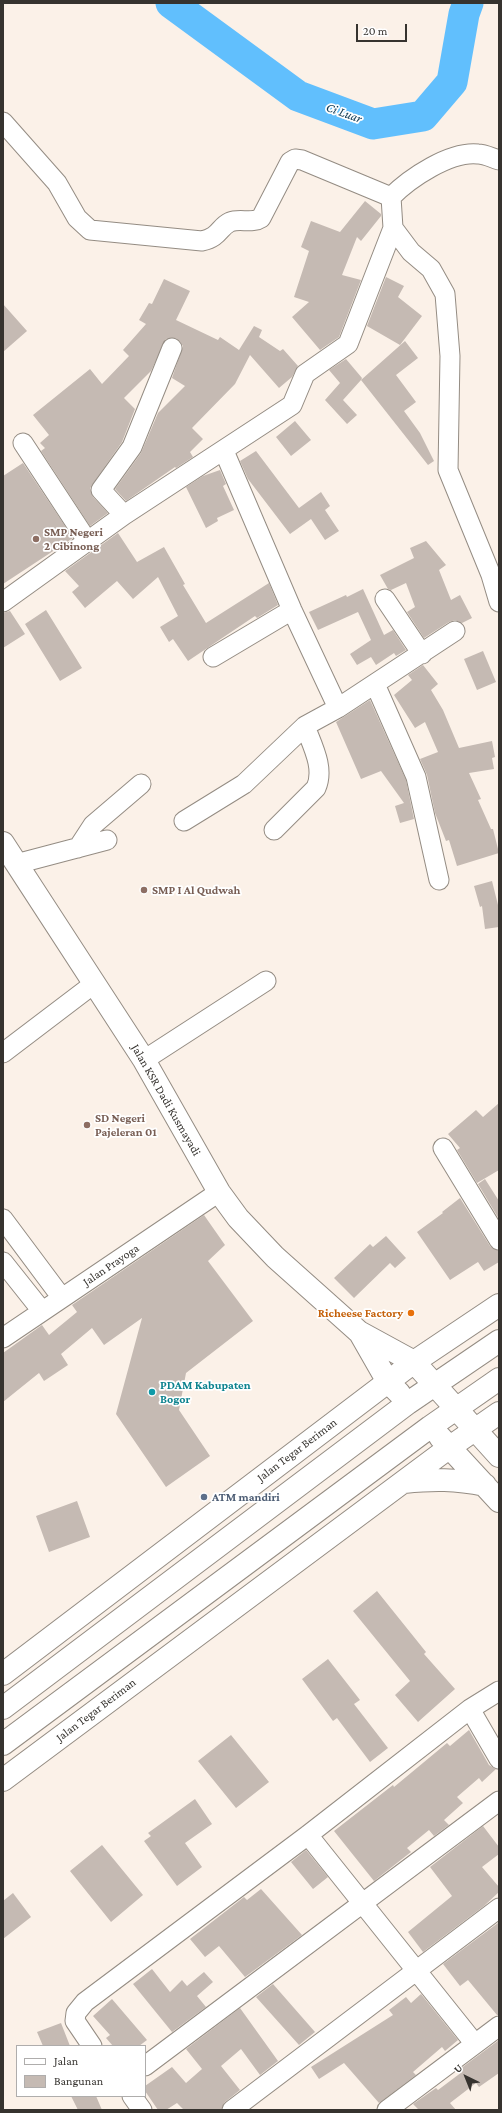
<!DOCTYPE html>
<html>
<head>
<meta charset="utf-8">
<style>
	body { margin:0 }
	#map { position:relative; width:502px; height:2113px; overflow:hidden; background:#fbf1e8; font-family:"Crimson Pro",serif }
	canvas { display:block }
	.frame { position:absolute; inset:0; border:4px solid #36332f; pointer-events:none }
	.legend { position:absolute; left:16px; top:2045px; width:130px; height:52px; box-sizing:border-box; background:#fff; border:1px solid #afadac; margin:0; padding:5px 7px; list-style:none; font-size:12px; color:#36332f }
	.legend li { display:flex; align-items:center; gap:8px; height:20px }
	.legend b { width:20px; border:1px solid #afadac }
	.north { position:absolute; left:446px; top:2057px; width:40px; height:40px; -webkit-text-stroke:3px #fff; paint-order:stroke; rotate:317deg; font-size:11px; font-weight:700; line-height:16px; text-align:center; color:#36332f }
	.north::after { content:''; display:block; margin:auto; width:14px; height:18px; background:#36332f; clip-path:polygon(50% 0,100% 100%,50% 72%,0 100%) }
	.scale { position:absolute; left:356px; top:24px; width:51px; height:18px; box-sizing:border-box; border:2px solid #36332f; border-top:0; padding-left:5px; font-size:12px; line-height:14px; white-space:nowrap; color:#36332f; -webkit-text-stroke:3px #fff; paint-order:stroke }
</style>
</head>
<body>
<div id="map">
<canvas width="502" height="2113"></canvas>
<div class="frame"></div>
<ul class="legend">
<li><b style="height:5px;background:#fff"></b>Jalan</li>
<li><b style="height:11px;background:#c5bab3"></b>Bangunan</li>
</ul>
<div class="north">U</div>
<div class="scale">20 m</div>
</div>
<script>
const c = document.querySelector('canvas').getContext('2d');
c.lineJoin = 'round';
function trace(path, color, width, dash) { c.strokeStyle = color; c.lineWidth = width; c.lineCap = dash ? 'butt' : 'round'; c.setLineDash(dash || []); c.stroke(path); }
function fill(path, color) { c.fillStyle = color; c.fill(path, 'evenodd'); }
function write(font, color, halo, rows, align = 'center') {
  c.font = font + ' "Crimson Pro",serif'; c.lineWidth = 3.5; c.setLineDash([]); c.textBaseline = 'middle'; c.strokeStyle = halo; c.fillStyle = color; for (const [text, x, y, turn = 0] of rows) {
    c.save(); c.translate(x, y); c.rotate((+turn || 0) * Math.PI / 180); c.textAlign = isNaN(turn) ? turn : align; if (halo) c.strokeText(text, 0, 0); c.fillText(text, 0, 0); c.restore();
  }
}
trace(new Path2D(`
	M 171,3 L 298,96 L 373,124 L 423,116 L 452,82 L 464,14 L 468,3`), '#61bffd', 31);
fill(new Path2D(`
	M 365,201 L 381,214 L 381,216 L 361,241 L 357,237 L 342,275 L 361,280 L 339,337 L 320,350 L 292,317 L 309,302 L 294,297 L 309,251 L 301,247 L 311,221 L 340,232 Z
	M 386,277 L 404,286 L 398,297 L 422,316 L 400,345 L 367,326 Z
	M 164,279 L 190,291 L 176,320 L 218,340 L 220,337 L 239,350 L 254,326 L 262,330 L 259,337 L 280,351 L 283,349 L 298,366 L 292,377 L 279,388 L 250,355 L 235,384 L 192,428 L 203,439 L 190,452 L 193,457 L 176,468 L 175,467 L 126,501 L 115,489 L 141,453 L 158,413 L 185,386 L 172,378 L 183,346 L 176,338 L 166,339 L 151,371 L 124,398 L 135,409 L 122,442 L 90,488 L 93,497 L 108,513 L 90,526 L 41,451 L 45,448 L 40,443 L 49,435 L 33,415 L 90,369 L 102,384 L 129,356 L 123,350 L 146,324 L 139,320 L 149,303 L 152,304 Z
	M 3,304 L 27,331 L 3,352 Z
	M 405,341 L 418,358 L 396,375 L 416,402 L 404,411 L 420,433 L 434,461 L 428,465 L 361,380 L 343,400 L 357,415 L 347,424 L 325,400 L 340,383 L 329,370 L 346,359 L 362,378 L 361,380 Z
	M 295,421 L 311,440 L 291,456 L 276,437 Z
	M 256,451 L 299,508 L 321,492 L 330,506 L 325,510 L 339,531 L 325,540 L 311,519 L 290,534 L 248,479 L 240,461 Z
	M 23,463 L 73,538 L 3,584 L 3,476 Z
	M 220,470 L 226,484 L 223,486 L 234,510 L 217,518 L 218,521 L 206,528 L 186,487 L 203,476 Z
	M 118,533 L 137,562 L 164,547 L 185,584 L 183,585 L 206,623 L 269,583 L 278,605 L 257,618 L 255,616 L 188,661 L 173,639 L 169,642 L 160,627 L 178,616 L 158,577 L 133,599 L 117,581 L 85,608 L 72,592 L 79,586 L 65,571 Z
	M 426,541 L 446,565 L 439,570 L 451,600 L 460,595 L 472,618 L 462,623 L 455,620 L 449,622 L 424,638 L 407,612 L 415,607 L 406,583 L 391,590 L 388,589 L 380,575 L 414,558 L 410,548 Z
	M 363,589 L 384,635 L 393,630 L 406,650 L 396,656 L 394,653 L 376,665 L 371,657 L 357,665 L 350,654 L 371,640 L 358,612 L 318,630 L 309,612 L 346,595 L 347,597 Z
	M 46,610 L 82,668 L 60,681 L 25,624 Z
	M 10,611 L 25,634 L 3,648 L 3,613 Z
	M 483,651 L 496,682 L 477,690 L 464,659 Z
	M 423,665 L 438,684 L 431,690 L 443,710 L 459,748 L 492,741 L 495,757 L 492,758 L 494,769 L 469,773 L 481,799 L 478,800 L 491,829 L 493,829 L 499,853 L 457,866 L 449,840 L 446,841 L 435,813 L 427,775 L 420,759 L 438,752 L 425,722 L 415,728 L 394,695 L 412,680 L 408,675 Z
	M 370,700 L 406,780 L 414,819 L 400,823 L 395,806 L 404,803 L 381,771 L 361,779 L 336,722 Z
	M 492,881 L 499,909 L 499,927 L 485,929 L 482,906 L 480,907 L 474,886 Z
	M 499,1103 L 499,1170 L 477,1183 L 457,1150 L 460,1148 L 448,1134 L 476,1110 L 483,1117 Z
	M 485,1179 L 499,1201 L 499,1219 L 478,1184 Z
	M 460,1198 L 490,1246 L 499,1251 L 499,1262 L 484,1271 L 478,1262 L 450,1280 L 417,1232 L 443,1213 L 442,1212 Z
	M 204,1215 L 225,1245 L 208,1261 L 253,1321 L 186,1373 L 179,1410 L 210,1456 L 166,1487 L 116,1414 L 142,1318 L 104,1345 L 92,1328 L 61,1354 L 68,1365 L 44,1381 L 39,1373 L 3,1402 L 3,1353 L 42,1325 L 49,1335 L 77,1312 L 72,1305 Z
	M 386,1236 L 406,1258 L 395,1268 L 390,1263 L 354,1298 L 334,1278 L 370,1244 L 373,1247 Z
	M 77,1501 L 90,1537 L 49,1552 L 36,1516 Z
	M 377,1591 L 426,1652 L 424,1654 L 455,1689 L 418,1722 L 395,1695 L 410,1681 L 353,1611 Z
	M 328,1659 L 360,1700 L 354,1704 L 388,1748 L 370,1762 L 337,1718 L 333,1721 L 302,1679 Z
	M 469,1730 L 489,1765 L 496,1769 L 482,1782 L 479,1778 L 457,1797 L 463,1803 L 444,1820 L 449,1825 L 434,1836 L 429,1830 L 407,1848 L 411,1852 L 374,1881 L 334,1831 L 393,1785 L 394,1787 L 447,1743 L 450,1746 Z
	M 231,1735 L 269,1782 L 236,1808 L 198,1761 Z
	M 195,1799 L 212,1824 L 185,1843 L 202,1867 L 177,1886 L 144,1841 L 151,1836 L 148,1833 Z
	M 483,1826 L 499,1847 L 499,1854 L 482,1867 L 499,1887 L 499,1892 L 484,1906 L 423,1952 L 408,1932 L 452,1896 L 430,1867 Z
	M 102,1845 L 143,1895 L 111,1922 L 70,1871 Z
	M 306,1850 L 328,1877 L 313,1889 L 291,1862 Z
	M 261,1889 L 302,1935 L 245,1977 L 219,1946 L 205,1957 L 190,1939 L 244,1897 L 247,1900 Z
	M 13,1893 L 31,1917 L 3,1939 L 3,1901 Z
	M 498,1923 L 499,2015 L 497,2015 L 468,1980 L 460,1986 L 443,1964 Z
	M 152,1969 L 170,1992 L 182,1980 L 187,1986 L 204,1972 L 213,1982 L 197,1996 L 206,2007 L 172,2032 L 133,1984 Z
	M 273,1984 L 315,2032 L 299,2045 L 256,1997 Z
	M 421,1994 L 458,2040 L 445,2051 L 442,2047 L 413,2072 L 416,2075 L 379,2103 L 344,2063 L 319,2079 L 311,2067 L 393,2015 L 389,2010 L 406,1997 L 411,2003 Z
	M 112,1999 L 147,2040 L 139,2046 L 113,2046 L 106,2038 L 110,2035 L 93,2016 Z
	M 240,2008 L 278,2061 L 260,2075 L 241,2049 L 221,2066 L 240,2090 L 225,2102 L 221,2110 L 184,2110 L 177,2103 L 166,2110 L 158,2110 L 145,2091 L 145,2086 L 172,2067 L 186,2083 L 202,2069 L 186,2049 Z
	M 61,2023 L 70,2046 L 43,2046 L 37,2032 Z
	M 499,2040 L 499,2073 L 479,2087 L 476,2083 L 450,2103 L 456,2110 L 419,2110 L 413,2104 L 436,2088 L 438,2090 L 462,2072 L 460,2069 Z
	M 71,2096 L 96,2096 L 102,2110 L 78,2110 Z`), '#c5bab3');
const minor = new Path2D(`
	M 3,122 L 57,183 L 77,218 L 90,230 L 202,241 C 220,237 219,227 230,222 C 240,218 252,224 261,218 L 290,162 L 295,159 L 302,160 L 391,197 L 393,228 L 411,252 L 431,269 L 445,294 L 450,356 L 448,470 L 491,575 L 499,602
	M 391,197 C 410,178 450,151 478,154 C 485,154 492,158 499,160
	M 23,443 L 88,542
	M 224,451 L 292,610 L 338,708
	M 124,515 L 101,490 L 132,447 L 172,348
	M 385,599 L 422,654
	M 3,602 L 124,515 L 292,405 L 305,374 L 348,344 L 393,228
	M 213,657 L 292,610
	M 375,684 L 416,777 L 439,880
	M 184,821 L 244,784 L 305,726 L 338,708 L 455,631
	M 274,830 L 316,788 C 325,768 312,745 305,726
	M 78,848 L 93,825 L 141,784
	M 16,864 L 107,840
	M 3,1053 L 95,983
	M 144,1060 L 266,981
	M 443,1148 L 499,1240
	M 3,1219 L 62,1298
	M 3,1262 L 42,1311
	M 3,1338 L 219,1192
	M 470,1709 L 499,1759
	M 308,1835 L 475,2044
	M 92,2046 L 75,2021 L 76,2013 L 85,2002 L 308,1835 L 470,1709 L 499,1691
	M 145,2066 L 499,1801
	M 132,2096 L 142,2110
	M 232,2110 L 499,1908
	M 387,2110 L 499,2026`);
const major = new Path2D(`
	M 3,843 L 144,1060 L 219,1192 L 238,1218 L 275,1257 L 359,1332 L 414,1362 L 499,1456
	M 360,1333 L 388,1382 L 399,1393
	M 440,1437 L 499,1501
	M 404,1482 C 434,1479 455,1479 485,1485
	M 3,1674 L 414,1362 L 499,1305
	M 3,1708 L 408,1403 L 499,1341
	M 3,1744 L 430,1427 L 499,1379
	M 3,1780 L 450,1447 L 499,1413`);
trace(minor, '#948c83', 21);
trace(major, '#948c83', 24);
trace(minor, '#fff', 19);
trace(major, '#fff', 22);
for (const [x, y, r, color] of [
	[36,539,4,"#8d6e63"],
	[144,890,4,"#8d6e63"],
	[87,1125,4,"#8d6e63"],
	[411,1313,4,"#e8710a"],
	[152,1392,4,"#0f9aa8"],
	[204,1497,4,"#5c6f8a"]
]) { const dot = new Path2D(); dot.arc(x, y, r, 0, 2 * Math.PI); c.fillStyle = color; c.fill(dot); trace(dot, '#fff', 1.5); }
write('bold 12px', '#785e54', '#fff', [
	["SMP Negeri",44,532],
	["2 Cibinong",44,546],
	["SMP I Al Qudwah",152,890],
	["SD Negeri",95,1118],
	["Pajeleran 01",95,1132]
], 'left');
write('12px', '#36332f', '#fff', [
	["Jalan KSR Dadi Kusmayadi",166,1100,60],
	["Jalan Prayoga",111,1265,-34],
	["Jalan Tegar Beriman",297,1450,-37],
	["Jalan Tegar Beriman",96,1710,-37]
]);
write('bold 12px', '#c56008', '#fff', [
	["Richeese Factory",403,1313]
], 'right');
write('bold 12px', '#0d838f', '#fff', [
	["PDAM Kabupaten",160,1385],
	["Bogor",160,1399]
], 'left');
write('bold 12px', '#4e5e75', '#fff', [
	["ATM mandiri",212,1497]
], 'left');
write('italic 13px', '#113a53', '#fff', [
	["Ci Luar",344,113,20]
]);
</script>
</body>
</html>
